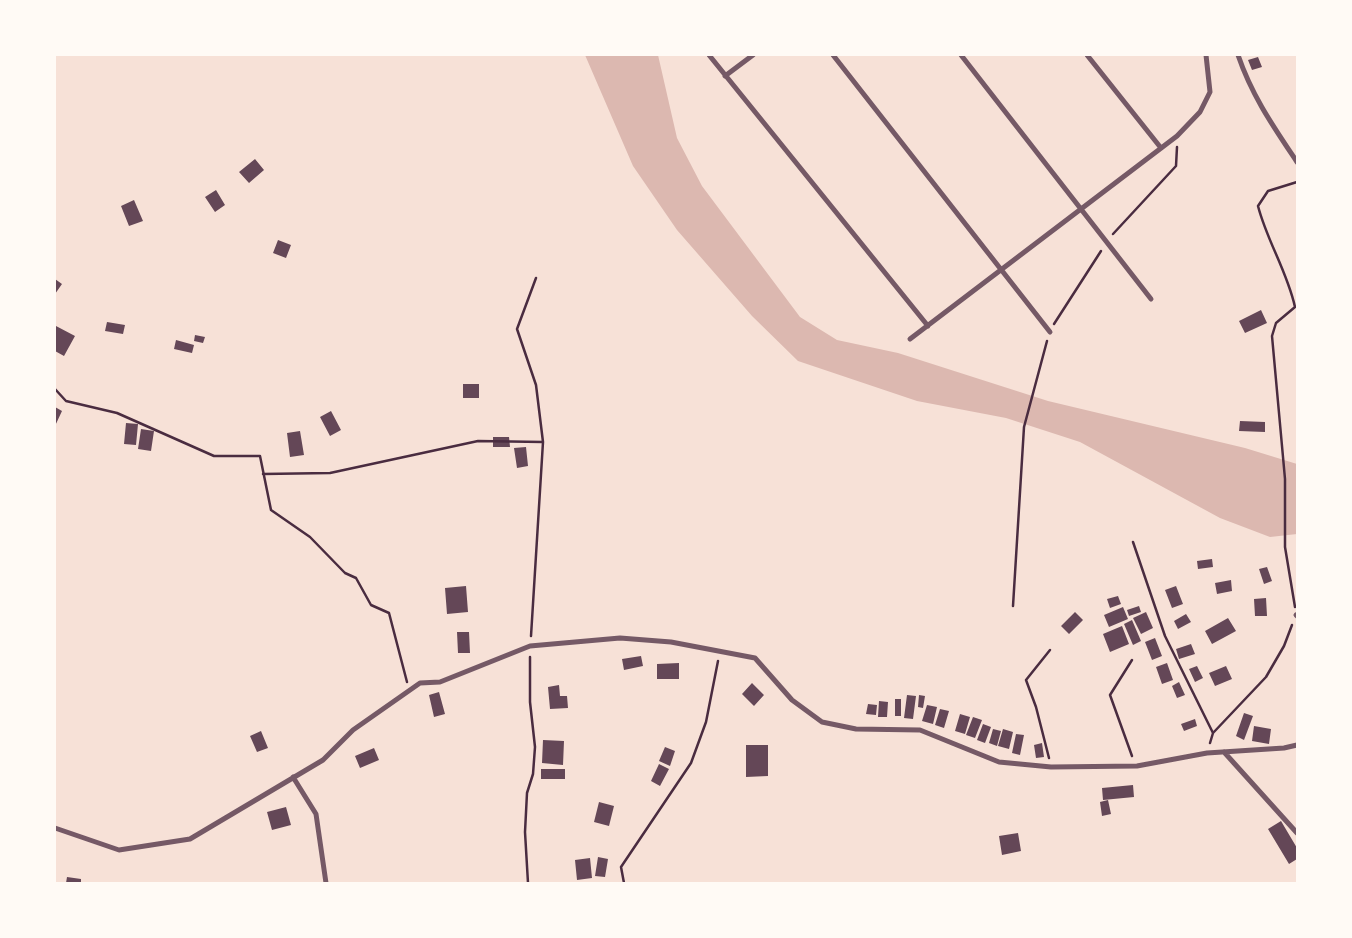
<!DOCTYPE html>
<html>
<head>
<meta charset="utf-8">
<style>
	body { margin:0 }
	#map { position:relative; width:1352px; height:938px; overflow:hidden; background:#f7e1d7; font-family:Inter,sans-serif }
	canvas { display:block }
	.frame { position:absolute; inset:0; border:56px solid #fffaf5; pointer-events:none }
</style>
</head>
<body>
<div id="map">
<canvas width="1352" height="938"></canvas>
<div class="frame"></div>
</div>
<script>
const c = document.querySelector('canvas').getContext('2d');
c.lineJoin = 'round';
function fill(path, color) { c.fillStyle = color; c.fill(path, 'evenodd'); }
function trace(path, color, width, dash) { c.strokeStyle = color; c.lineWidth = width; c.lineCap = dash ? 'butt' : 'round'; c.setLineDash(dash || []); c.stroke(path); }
fill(new Path2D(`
	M 585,55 L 658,55 L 677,138 L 702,186 L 800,317 L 837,340 L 898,353 L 1048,401 L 1245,448 L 1297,464 L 1297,534 L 1270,537 L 1220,518 L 1080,442 L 1006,418 L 917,401 L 798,361 L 752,316 L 677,230 L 633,166 Z`), '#dcb8b0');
fill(new Path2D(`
	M 1258,57 L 1262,67 L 1252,70 L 1248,60 Z
	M 255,159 L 264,170 L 249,183 L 239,172 Z
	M 216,190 L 225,205 L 215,212 L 205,197 Z
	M 134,200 L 143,221 L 129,226 L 121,206 Z
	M 278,240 L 291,245 L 286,258 L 273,253 Z
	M 55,279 L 62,284 L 55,294 Z
	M 1261,310 L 1267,323 L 1245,333 L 1239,321 Z
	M 107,322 L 125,325 L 123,334 L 105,331 Z
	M 56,326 L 75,336 L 64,356 L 55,351 Z
	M 195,335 L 205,337 L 203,343 L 194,341 Z
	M 176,340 L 194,345 L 192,353 L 174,349 Z
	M 463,384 L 479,384 L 479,398 L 463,398 Z
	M 55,407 L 62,411 L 55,426 Z
	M 331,411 L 341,430 L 330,436 L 320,417 Z
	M 1240,421 L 1265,422 L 1265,432 L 1239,431 Z
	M 126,423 L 138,424 L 136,445 L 124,444 Z
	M 141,429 L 154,431 L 151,451 L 138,449 Z
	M 300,431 L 304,455 L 290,457 L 287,433 Z
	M 493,437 L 509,437 L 510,447 L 493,447 Z
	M 526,447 L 528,466 L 517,468 L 514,448 Z
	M 1212,559 L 1213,567 L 1198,569 L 1197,561 Z
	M 1267,567 L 1272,581 L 1264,584 L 1259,569 Z
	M 1231,580 L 1232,591 L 1217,594 L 1215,583 Z
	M 466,586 L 468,612 L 447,614 L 445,588 Z
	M 1176,586 L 1183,604 L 1172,608 L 1165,590 Z
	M 1118,596 L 1121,604 L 1110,608 L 1107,599 Z
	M 1266,598 L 1267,616 L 1255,616 L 1254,599 Z
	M 1139,606 L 1141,612 L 1129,616 L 1127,610 Z
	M 1123,607 L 1128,619 L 1109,627 L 1104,615 Z
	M 1075,612 L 1083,620 L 1069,634 L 1061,626 Z
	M 1146,612 L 1153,628 L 1141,634 L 1133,618 Z
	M 1186,614 L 1191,622 L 1178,629 L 1174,621 Z
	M 1228,618 L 1236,631 L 1212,644 L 1205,631 Z
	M 1132,620 L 1141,641 L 1133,645 L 1124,624 Z
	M 1122,626 L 1129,644 L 1110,652 L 1103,634 Z
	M 457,632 L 469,632 L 470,653 L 458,653 Z
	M 1155,638 L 1162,656 L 1152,660 L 1145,642 Z
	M 1191,644 L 1195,654 L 1179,659 L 1176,649 Z
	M 641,656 L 643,666 L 624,670 L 622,659 Z
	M 679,663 L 679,679 L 657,679 L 657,664 Z
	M 1167,663 L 1173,680 L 1162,684 L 1156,667 Z
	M 1197,666 L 1203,678 L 1195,682 L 1189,669 Z
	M 1226,666 L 1232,679 L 1215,686 L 1209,673 Z
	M 1179,682 L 1185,695 L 1177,698 L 1172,686 Z
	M 752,683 L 764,695 L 754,706 L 742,694 Z
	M 559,685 L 560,696 L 567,696 L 568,708 L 550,709 L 548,687 Z
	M 439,692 L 445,714 L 434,717 L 429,695 Z
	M 907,695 L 916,696 L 913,719 L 904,718 Z
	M 919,695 L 925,696 L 923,708 L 918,707 Z
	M 895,699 L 901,699 L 901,716 L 895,716 Z
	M 879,701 L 888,702 L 887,717 L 878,717 Z
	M 868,704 L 877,705 L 876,715 L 866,714 Z
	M 927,705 L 937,707 L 933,724 L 922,721 Z
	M 940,709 L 949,711 L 944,728 L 935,725 Z
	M 1244,713 L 1253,716 L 1244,740 L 1236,736 Z
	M 960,714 L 970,717 L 965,734 L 955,731 Z
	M 973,717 L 982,720 L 975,738 L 966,735 Z
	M 1195,719 L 1197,726 L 1184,731 L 1181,724 Z
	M 983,724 L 991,727 L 985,743 L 977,740 Z
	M 1254,726 L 1271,729 L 1269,744 L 1252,741 Z
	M 993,729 L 1001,731 L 997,746 L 989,743 Z
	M 1003,729 L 1013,732 L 1009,749 L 998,746 Z
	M 261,731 L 268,748 L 257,752 L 250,736 Z
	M 1016,734 L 1024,735 L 1020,755 L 1012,753 Z
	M 543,740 L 564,741 L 563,765 L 542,763 Z
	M 1042,743 L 1044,757 L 1036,758 L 1034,745 Z
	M 746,745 L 768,745 L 768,776 L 746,777 Z
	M 665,747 L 675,751 L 670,766 L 659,761 Z
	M 374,748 L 379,760 L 360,768 L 355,756 Z
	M 659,764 L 669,769 L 660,786 L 651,781 Z
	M 541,769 L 565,769 L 565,779 L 541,779 Z
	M 1133,785 L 1134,797 L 1103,800 L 1102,788 Z
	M 1108,800 L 1111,814 L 1102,816 L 1100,802 Z
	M 599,802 L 614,806 L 609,826 L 594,822 Z
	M 286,807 L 291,825 L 272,830 L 267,812 Z
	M 1281,821 L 1297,848 L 1297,859 L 1289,864 L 1268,829 Z
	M 1018,833 L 1021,851 L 1002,855 L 999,836 Z
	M 598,857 L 608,859 L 605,877 L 595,876 Z
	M 590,858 L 592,878 L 577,880 L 575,860 Z
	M 67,877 L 81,879 L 81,883 L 66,883 Z`), '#644757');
trace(new Path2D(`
	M 1113,234 L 1176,166 L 1177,147
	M 1054,324 L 1101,251
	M 55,389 L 66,401 L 117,413 L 214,456 L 260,456 L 271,510 L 310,537 L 345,573 L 356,578 L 371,605 L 389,613 L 407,682
	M 263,474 L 330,473 L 478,441 L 543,442
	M 1133,542 L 1165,636 L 1213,733
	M 1013,606 L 1024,427 L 1047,341
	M 1295,607 L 1285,547 L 1285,479 L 1272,336 L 1276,323 L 1295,307 C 1287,271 1267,241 1258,206 L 1268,191 L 1297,182
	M 531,636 L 543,442 L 536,385 L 517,329 L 536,278
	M 1210,743 L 1213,733 L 1266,677 L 1284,646 L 1292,625
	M 1132,756 L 1110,695 L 1132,660
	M 1049,758 L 1036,707 L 1026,680 L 1050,650
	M 528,883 L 525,832 L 527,793 L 533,774 L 535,747 L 530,702 L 530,657
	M 624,883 L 621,867 L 691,763 L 706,722 L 718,661`), '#4a2c40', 2.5);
trace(new Path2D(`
	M 709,55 L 928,326
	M 833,55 L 1050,332
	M 961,55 L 1151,299
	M 1087,55 L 1161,148
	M 1238,55 C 1252,96 1273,126 1297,162
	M 725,76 L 753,55
	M 910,339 L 1177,136 L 1200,112 L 1210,92 L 1206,55
	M 1296,615 L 1297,616
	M 1224,752 L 1297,833
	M 293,777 L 316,814 L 326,883
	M 55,828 L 119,850 L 190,839 L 323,760 L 353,730 L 420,683 L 440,682 L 530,646 L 620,638 L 671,642 L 755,658 L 792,700 L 822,722 L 856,729 L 920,730 L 999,762 L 1051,767 L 1137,766 L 1207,753 L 1284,748 L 1297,745`), '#755966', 5);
</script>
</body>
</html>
